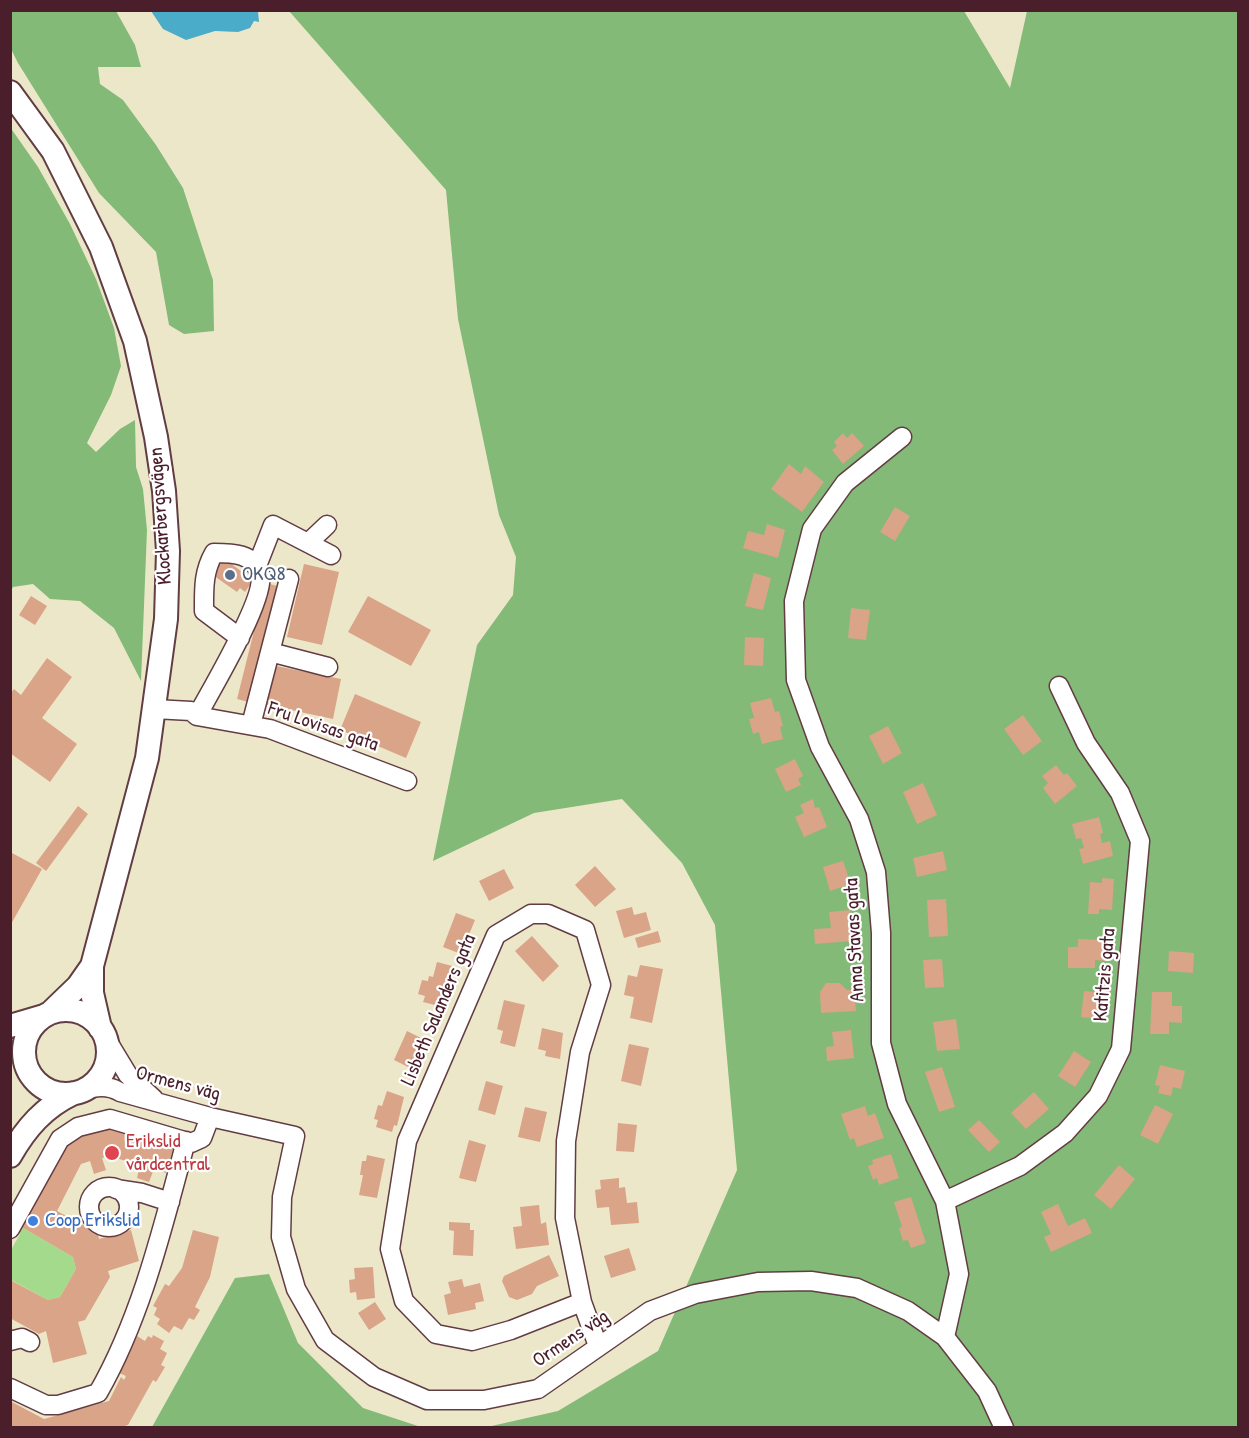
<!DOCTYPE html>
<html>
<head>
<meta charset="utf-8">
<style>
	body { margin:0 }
	#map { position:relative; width:1249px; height:1438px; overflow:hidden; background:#ede7c9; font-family:"Patrick Hand",sans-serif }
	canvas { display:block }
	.frame { position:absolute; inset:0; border:12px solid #4a1f2b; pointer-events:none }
</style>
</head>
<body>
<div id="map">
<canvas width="1249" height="1438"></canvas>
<div class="frame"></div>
</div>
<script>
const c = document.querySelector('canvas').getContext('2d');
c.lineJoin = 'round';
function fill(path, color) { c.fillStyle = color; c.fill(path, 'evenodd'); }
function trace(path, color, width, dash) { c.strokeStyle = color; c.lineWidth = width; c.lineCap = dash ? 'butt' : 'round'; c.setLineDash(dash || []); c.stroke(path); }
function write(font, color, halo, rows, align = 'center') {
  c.font = font + ' "Patrick Hand",sans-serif'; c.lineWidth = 4.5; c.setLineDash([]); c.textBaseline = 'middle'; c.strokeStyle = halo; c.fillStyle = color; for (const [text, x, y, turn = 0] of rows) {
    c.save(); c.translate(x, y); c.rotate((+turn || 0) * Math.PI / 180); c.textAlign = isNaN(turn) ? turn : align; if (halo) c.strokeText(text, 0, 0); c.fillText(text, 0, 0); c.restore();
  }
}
fill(new Path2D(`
	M 18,1225 L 73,1257 L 76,1269 L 60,1297 L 48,1300 L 11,1280 L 11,1250 L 20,1234 Z`), '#a4da8b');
fill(new Path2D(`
	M 10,11 L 116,11 L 135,45 L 141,67 L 98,67 L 100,84 L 123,100 L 156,145 L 183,188 L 213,280 L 214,331 L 184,334 L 169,325 L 156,252 L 99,193 L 18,63 L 11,49 Z
	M 289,11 L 964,11 L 1010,88 L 1027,11 L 1238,11 L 1238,1427 L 487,1427 L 558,1411 L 658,1351 L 737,1170 L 715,925 L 682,863 L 622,799 L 534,813 L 433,861 L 477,645 L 513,595 L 516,557 L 499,515 L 458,319 L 446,190 Z
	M 10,127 L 38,167 L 70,224 L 96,279 L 114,328 L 121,366 L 111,395 L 87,443 L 96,452 L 120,429 L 135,420 L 136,467 L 143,489 L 147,530 L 141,681 L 114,628 L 80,601 L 50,599 L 33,584 L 13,587 L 11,591 Z
	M 269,1274 L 298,1343 L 363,1408 L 421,1427 L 152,1427 L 235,1278 Z`), '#83ba77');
fill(new Path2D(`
	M 151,11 L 258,11 L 259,22 L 254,21 L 250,28 L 238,32 L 215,31 L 186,40 L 163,29 Z`), '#4bacca');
fill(new Path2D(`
	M 843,433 L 847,438 L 852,433 L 864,446 L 843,464 L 832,450 L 837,446 L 834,442 Z
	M 789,464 L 801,474 L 805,466 L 824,482 L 802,512 L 771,489 Z
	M 895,507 L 910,516 L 895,541 L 880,532 Z
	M 767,524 L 785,530 L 778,558 L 743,548 L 748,531 L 764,535 Z
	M 222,557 L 249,577 L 247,579 L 252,582 L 245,592 L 240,588 L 237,592 L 210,573 Z
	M 304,564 L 339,572 L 322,645 L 287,637 Z
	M 754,573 L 771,578 L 763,610 L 745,606 Z
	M 266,583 L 281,587 L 252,703 L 237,699 Z
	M 31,596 L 47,606 L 35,625 L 19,615 Z
	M 368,596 L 431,630 L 411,666 L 348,632 Z
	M 851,608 L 870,610 L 866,640 L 848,638 Z
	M 745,637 L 764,638 L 763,666 L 744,665 Z
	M 47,658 L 72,677 L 42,718 L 77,744 L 50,782 L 10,753 L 10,694 L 14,689 L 21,695 Z
	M 271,665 L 341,679 L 333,719 L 263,704 Z
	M 355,694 L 421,722 L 406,758 L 340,730 Z
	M 771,698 L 775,712 L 779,711 L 783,726 L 780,727 L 783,739 L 762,744 L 759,732 L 753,734 L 749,719 L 754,718 L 750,703 Z
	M 1023,715 L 1042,741 L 1023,755 L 1004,729 Z
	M 888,726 L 902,753 L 883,764 L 869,736 Z
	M 795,759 L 803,776 L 798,779 L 801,785 L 786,792 L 775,769 Z
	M 1056,765 L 1064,775 L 1067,773 L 1077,786 L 1055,804 L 1043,788 L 1048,783 L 1042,776 Z
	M 923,783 L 937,815 L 917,824 L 903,792 Z
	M 813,799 L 815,808 L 819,807 L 827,827 L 804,837 L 795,817 L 804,813 L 800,805 Z
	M 78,806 L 88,814 L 46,871 L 36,863 Z
	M 1099,817 L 1103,833 L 1100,834 L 1102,843 L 1110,841 L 1113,856 L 1083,864 L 1079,849 L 1084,848 L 1081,838 L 1076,839 L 1072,824 Z
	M 943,851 L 947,870 L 917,877 L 913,858 Z
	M 10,852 L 42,869 L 10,926 Z
	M 843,861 L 851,884 L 830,891 L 823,867 Z
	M 595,866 L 616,889 L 595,907 L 575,885 Z
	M 504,869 L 514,888 L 489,901 L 479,881 Z
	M 1102,878 L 1114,879 L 1112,910 L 1099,909 L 1099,914 L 1088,914 L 1090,882 L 1102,883 Z
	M 946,899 L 948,936 L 929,937 L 927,900 Z
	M 632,907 L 634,915 L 646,912 L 651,930 L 624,938 L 616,911 Z
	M 850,910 L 852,941 L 815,944 L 814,929 L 831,928 L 829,912 Z
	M 456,913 L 475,920 L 461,954 L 443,947 Z
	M 658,931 L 661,942 L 638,948 L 635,938 Z
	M 532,936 L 559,966 L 543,982 L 515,951 Z
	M 1078,939 L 1106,940 L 1106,961 L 1095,960 L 1095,968 L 1068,968 L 1068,947 L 1078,947 Z
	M 1169,951 L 1194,953 L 1193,973 L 1168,971 Z
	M 942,959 L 944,987 L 925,988 L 923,960 Z
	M 437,962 L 456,967 L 451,986 L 445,984 L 444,989 L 448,990 L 446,1000 L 441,999 L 439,1006 L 423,1002 L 425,996 L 418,994 L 422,980 L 428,981 L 429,976 L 433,977 Z
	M 640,965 L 663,969 L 652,1023 L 630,1018 L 634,997 L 624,995 L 628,975 L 637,977 Z
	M 826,983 L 840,983 L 847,990 L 854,990 L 856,1011 L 821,1013 L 820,992 Z
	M 1084,991 L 1102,993 L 1099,1019 L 1081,1017 Z
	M 1152,992 L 1172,992 L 1172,1006 L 1182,1006 L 1182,1023 L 1169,1022 L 1169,1034 L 1150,1034 Z
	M 504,1000 L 525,1005 L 515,1047 L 500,1043 L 503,1031 L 497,1029 Z
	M 956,1019 L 960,1049 L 937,1051 L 933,1022 Z
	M 542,1028 L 563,1033 L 560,1059 L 545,1056 L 546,1051 L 538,1049 Z
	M 851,1030 L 854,1058 L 827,1061 L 826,1047 L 834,1046 L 832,1032 Z
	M 407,1031 L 423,1039 L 410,1068 L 394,1060 Z
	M 629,1044 L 649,1048 L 641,1086 L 621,1081 Z
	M 1074,1051 L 1091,1062 L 1075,1087 L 1058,1076 Z
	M 1160,1065 L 1185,1071 L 1181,1089 L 1173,1087 L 1171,1096 L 1158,1093 L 1160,1086 L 1155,1085 Z
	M 942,1067 L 955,1107 L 939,1112 L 925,1072 Z
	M 486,1081 L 503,1086 L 495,1115 L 478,1110 Z
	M 387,1091 L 404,1097 L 397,1126 L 394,1125 L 392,1132 L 376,1127 L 378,1120 L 374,1119 L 378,1105 L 382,1106 Z
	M 1034,1092 L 1049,1109 L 1026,1129 L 1011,1113 Z
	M 1155,1105 L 1173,1114 L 1158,1144 L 1140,1135 Z
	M 865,1106 L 868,1116 L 875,1113 L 884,1138 L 857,1147 L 854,1138 L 850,1140 L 841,1114 Z
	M 525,1107 L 547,1112 L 540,1142 L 518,1137 Z
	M 979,1120 L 1000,1142 L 989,1152 L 968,1130 Z
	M 618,1123 L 637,1125 L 634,1152 L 616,1151 Z
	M 112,1126 L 174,1145 L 166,1173 L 154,1169 L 149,1182 L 137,1178 L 140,1165 L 109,1156 L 102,1158 L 106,1170 L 94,1174 L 90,1161 L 81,1164 L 57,1211 L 98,1233 L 99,1239 L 131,1230 L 139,1261 L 108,1271 L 110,1277 L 85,1320 L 78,1322 L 87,1354 L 53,1363 L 46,1331 L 39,1334 L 10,1318 L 10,1280 L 48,1300 L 60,1297 L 76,1269 L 73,1257 L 18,1225 L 64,1141 Z
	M 469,1140 L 486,1145 L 476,1182 L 459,1178 Z
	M 891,1154 L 899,1178 L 879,1185 L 877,1178 L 873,1180 L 868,1166 L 873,1164 L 872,1160 Z
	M 367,1155 L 385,1159 L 377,1198 L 359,1195 L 363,1175 L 360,1175 L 362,1161 L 366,1161 Z
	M 1119,1165 L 1135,1179 L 1111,1209 L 1094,1195 Z
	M 619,1178 L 619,1188 L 625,1187 L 627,1203 L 637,1202 L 639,1223 L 611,1225 L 609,1207 L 597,1208 L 595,1190 L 601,1189 L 600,1180 Z
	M 911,1197 L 926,1243 L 911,1248 L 908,1240 L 903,1241 L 899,1228 L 902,1227 L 894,1202 Z
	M 1058,1204 L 1068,1226 L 1085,1218 L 1092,1233 L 1051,1252 L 1044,1237 L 1051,1234 L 1041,1212 Z
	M 539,1205 L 541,1224 L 546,1222 L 549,1245 L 516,1249 L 513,1227 L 522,1226 L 520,1207 Z
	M 449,1222 L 470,1223 L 470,1230 L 474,1230 L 473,1256 L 453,1255 L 454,1231 L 449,1230 Z
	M 193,1230 L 219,1237 L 210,1277 L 195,1307 L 200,1310 L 194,1320 L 189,1318 L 182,1330 L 174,1326 L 169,1333 L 157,1324 L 160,1319 L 154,1315 L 157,1308 L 153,1306 L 165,1284 L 169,1286 L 182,1268 Z
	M 629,1248 L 636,1270 L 611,1278 L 604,1256 Z
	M 549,1255 L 559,1276 L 537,1286 L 532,1294 L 517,1300 L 509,1297 L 502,1281 L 504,1276 Z
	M 373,1267 L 375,1298 L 357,1300 L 356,1292 L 350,1293 L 349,1280 L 355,1279 L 354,1268 Z
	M 462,1279 L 464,1287 L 480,1283 L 484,1301 L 475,1303 L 476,1309 L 448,1315 L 444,1295 L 451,1293 L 448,1282 Z
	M 375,1302 L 386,1319 L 369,1330 L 358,1313 Z
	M 153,1335 L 164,1341 L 160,1349 L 167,1353 L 161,1365 L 165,1367 L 156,1382 L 153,1380 L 128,1425 L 118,1428 L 10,1428 L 10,1401 L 44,1419 L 109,1401 L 121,1377 L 124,1380 L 126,1376 L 117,1372 L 137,1336 L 145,1341 L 148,1336 L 152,1338 Z`), '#d9a487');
const minor = new Path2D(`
	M 902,437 L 845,483 L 812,529 L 794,601 L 796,680 L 820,747 L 859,819 L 876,872 L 881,933 L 881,1043 L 897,1104 L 945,1201 L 959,1274 L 945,1337
	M 308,543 L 327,525
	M 257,566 L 273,525 L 331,555
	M 270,652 L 328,667
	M 154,709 L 191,711 L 197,716 L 270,729 L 407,781
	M 197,716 C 210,692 267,597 260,574 C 254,553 232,553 214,553 C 203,572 204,590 204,611 L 240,638
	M 251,725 L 289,579
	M 102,1032 L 128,1075 L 154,1099
	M 87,1089 C 98,1086 109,1085 120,1092 L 210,1117 L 295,1136 L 282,1197 L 281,1237 L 296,1289 L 325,1340 L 374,1377 L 427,1400 L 484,1400 L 538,1389 L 650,1311 L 695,1294 L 758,1282 L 811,1281 L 857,1288 L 908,1311 L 945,1337 L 987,1391 L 1004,1428
	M89 1207a20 20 0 1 1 40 0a20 20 0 1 1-40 0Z
	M 116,1189 L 142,1193 L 170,1202
	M 945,1201 L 1020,1166 L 1065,1133 L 1098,1096 L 1121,1049 L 1140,841 L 1120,793 L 1086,743 L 1059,686
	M 10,1229 L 60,1139 L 78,1127 L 110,1119 L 191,1143 L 202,1138 L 210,1117
	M 582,1302 L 511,1330 L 472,1341 L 436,1334 L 404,1301 L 390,1249 L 407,1141 L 496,935 L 531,914 L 548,914 L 585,930 L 601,985 L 580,1052 L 566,1141 L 565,1218 L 582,1302 L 598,1346
	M 10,1341 L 22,1338 L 30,1342
	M 10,1388 L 46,1405 L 58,1405 L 98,1393 C 142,1316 163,1226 186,1141`);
const major = new Path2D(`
	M 10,92 L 53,151 L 101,247 L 135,341 L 156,437 L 164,491 L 168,551 L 166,619 L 147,758 L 92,966 L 92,993 L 100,1028
	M24 1052a42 42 0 1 1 84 0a42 42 0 1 1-84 0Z
	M 50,1013 L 78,986 L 92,966
	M 10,1026 L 44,1016
	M 10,1156 C 26,1128 44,1107 74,1093`);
trace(minor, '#623d43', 21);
trace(major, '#623d43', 26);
trace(minor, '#fff', 18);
trace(major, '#fff', 22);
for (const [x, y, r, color] of [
	[230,575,6,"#5c6f8a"],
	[112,1153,8,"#e0444e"],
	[33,1221,6,"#3f7fe0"]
]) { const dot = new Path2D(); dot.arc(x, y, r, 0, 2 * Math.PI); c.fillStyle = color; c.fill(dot); trace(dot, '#fff', 2); }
write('20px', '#4a1f2b', '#fff', [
	["Klockarbergsvägen",161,516,-94],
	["Fru Lovisas gata",323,727,19],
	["Anna Stavas gata",855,940,-93],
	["Katitzis gata",1105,975,-85],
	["Lisbeth Salanders gata",439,1010,-67],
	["Ormens väg",178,1084,15],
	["Ormens väg",571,1339,-34]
]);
write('20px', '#4e5e75', '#fff', [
	["OKQ8",242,575]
], 'left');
write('20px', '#be3a42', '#fff', [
	["Erikslid",126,1142],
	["vårdcentral",126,1165]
], 'left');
write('20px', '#366cbe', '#fff', [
	["Coop Erikslid",45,1221]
], 'left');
</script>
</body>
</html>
